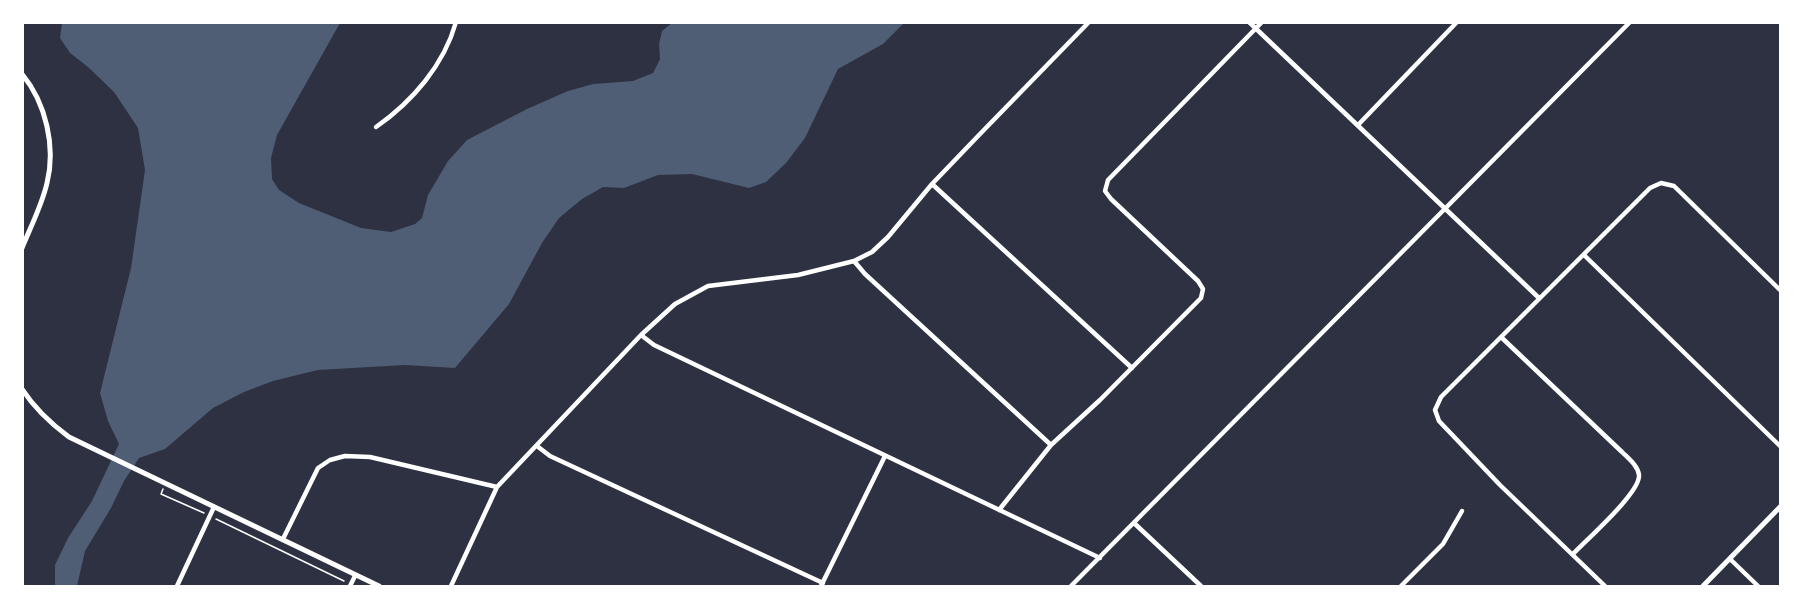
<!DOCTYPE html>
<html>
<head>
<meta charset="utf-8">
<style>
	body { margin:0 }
	#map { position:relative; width:1803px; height:609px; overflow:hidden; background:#2d3142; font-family:"PT Sans Narrow",sans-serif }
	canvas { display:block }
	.frame { position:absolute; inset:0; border:24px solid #fff; pointer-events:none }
</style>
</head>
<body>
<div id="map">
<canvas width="1803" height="609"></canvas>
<div class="frame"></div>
</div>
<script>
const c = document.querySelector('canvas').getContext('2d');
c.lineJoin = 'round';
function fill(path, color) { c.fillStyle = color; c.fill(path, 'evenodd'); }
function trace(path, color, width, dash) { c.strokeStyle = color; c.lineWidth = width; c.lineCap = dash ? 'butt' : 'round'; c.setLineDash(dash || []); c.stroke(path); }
fill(new Path2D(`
	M 62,23 L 340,23 L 277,135 L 271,158 L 272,179 L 279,190 L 299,203 L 361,228 L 391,232 L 415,224 L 422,218 L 428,195 L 448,161 L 467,140 L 527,109 L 568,91 L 593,84 L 633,81 L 653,73 L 660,59 L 659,44 L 662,31 L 672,23 L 904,23 L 883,44 L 838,69 L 805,138 L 786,163 L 766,182 L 749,188 L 692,174 L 658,175 L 624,188 L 603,187 L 582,199 L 559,218 L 542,243 L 509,304 L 455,368 L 405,365 L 318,370 L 273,381 L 244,392 L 213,408 L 165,449 L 139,458 L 124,481 L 111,508 L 85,551 L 77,586 L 55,586 L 55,565 L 68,538 L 92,501 L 119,444 L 108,421 L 100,393 L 131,268 L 145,170 L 138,128 L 114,92 L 88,67 L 70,53 L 60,38 Z`), '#4f5d75');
trace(new Path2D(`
	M 163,489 L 161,494 L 204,513
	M 216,519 L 344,581`), '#fff', 1.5);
trace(new Path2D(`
	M 1249,22 L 1539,298
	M 1358,125 L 1457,22
	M 376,127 C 412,102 444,65 456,22
	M 932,184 L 1132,368
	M 1584,255 L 1780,446
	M 854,261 L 865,274 L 1051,445
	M 641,335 L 654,345 L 1100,558
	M 1501,337 L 1622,452 C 1629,459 1638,466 1639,475 C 1641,492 1586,540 1573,554
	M 537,446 L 550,456 L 823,583
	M 999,510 L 1051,445 L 1100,400 L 1201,298 L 1203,289 L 1198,281 L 1111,199 L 1105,191 L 1108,180 L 1262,22
	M 1134,523 L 1201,586
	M 283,539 L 318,468 L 330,460 L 345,456 L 370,457 L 497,487
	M 1730,559 L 1758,586
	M 177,586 L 214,507
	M 350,586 L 355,576
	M 451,586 L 497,487 L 641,335 L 675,304 L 708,286 L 798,275 L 854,261 L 872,252 L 888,237 L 932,184 L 980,134 L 1089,22
	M 821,586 L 885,456
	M 1071,586 L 1630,22
	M 1401,586 L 1443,544 L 1462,511
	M 1605,586 L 1500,485 L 1439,421 L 1435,410 L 1441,397 L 1650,188 L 1661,183 L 1674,186 L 1780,290`), '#fff', 4.5);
trace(new Path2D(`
	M 22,74 C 46,103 56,147 47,183 C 42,205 31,226 22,248
	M 22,389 C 35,409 50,423 69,437 L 379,586
	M 1703,586 L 1780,507`), '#fff', 5);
</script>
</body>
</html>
